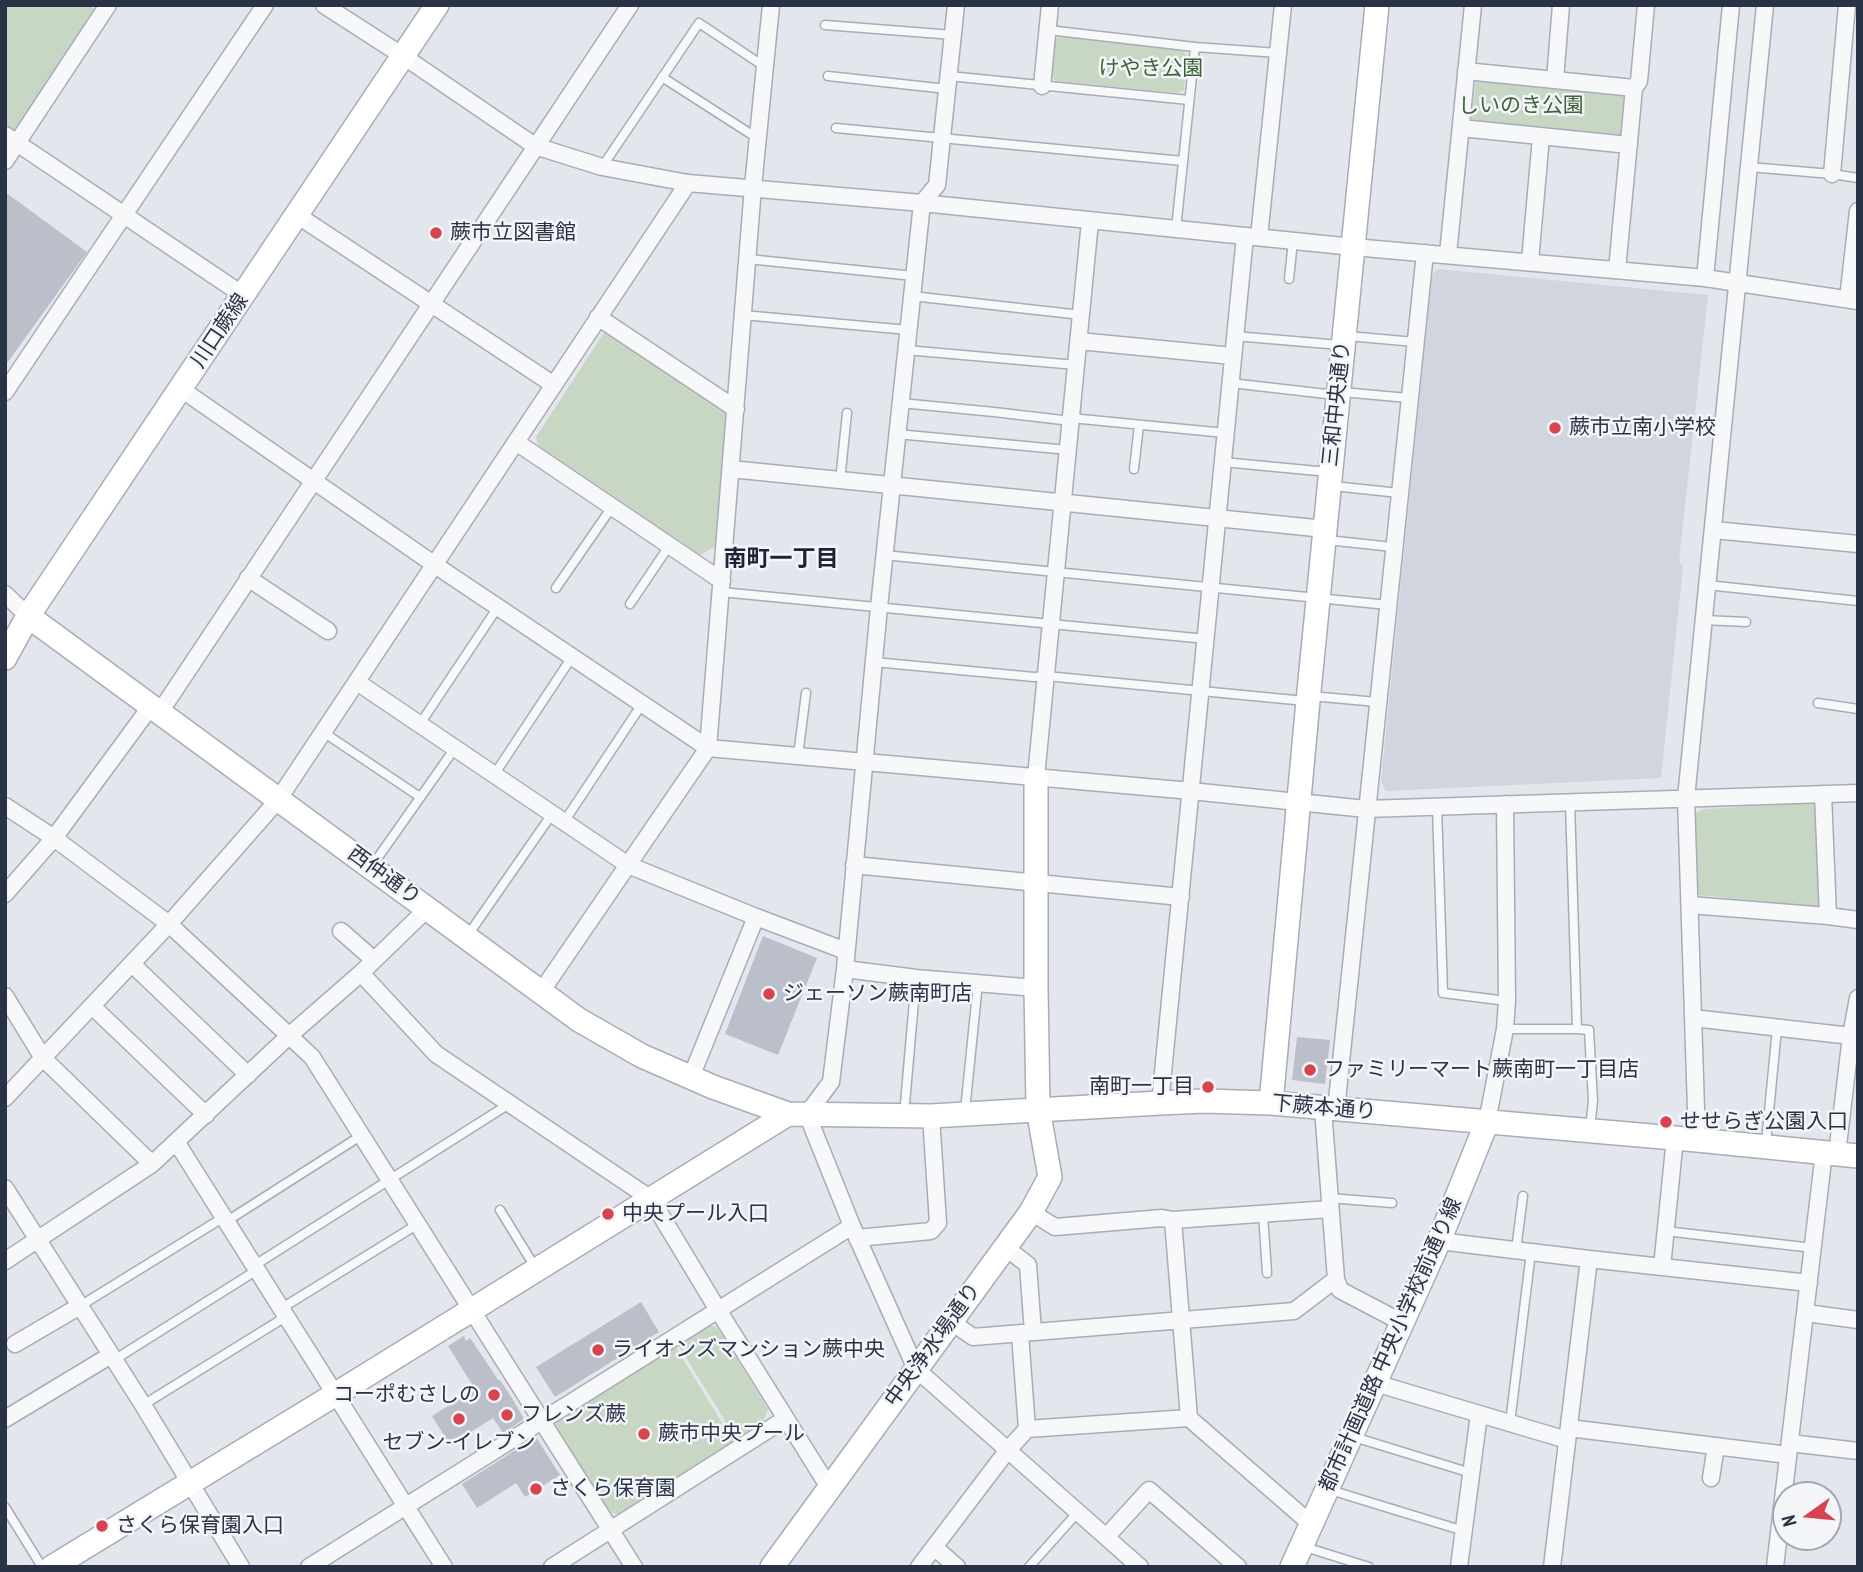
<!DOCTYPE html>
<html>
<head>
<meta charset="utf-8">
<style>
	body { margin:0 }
	#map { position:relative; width:1863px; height:1572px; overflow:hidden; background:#e3e6ec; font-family:"PT Sans Narrow",sans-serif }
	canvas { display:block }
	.frame { position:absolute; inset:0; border:7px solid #2a3246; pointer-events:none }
	.north { position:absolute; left:1772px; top:1481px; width:70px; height:70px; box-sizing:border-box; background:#f4f5f9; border:2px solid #a3a7b1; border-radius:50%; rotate:255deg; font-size:19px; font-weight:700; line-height:28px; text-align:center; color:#2a3246 }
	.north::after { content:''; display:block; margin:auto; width:24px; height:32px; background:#d64450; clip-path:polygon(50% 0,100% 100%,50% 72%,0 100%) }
</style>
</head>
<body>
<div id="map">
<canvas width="1863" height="1572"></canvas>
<div class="frame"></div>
<div class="north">N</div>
</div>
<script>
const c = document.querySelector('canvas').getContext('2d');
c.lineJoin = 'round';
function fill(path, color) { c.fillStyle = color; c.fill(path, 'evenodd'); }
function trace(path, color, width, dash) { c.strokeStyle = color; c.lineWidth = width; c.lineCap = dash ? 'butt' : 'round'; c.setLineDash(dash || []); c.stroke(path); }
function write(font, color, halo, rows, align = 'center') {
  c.font = font + ' "PT Sans Narrow","Noto Sans JP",sans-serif'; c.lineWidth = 5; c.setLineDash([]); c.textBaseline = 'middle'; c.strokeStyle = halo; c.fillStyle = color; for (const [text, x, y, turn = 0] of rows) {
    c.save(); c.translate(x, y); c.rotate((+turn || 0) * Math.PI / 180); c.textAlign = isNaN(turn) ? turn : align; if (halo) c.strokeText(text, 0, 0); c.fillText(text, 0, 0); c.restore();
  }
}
fill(new Path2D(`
	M 1438,269 L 1708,295 L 1679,561 L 1683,567 L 1661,778 L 1386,791 L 1381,781 L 1432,276 Z`), '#d1d5de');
fill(new Path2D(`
	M 5,5 L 89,5 L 95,10 L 15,135 L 5,128 Z
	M 1059,37 L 1181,49 L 1187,56 L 1184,90 L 1177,93 L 1056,81 L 1050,76 L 1053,40 Z
	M 1476,80 L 1620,92 L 1620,96 L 1625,96 L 1621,135 L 1616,139 L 1476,125 L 1471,121 Z
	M 605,331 L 726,413 L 716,546 L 700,555 L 538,446 L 536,437 Z
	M 1812,803 L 1820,808 L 1821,903 L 1817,907 L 1699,895 L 1694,892 L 1693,814 L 1704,809 Z
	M 708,1325 L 717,1327 L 768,1409 L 763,1422 L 736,1438 L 678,1345 Z
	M 675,1346 L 733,1441 L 618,1514 L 607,1512 L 555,1427 L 558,1421 Z`), '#c8d6c4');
fill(new Path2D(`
	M 5,192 L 87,252 L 5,366 Z
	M 763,936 L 817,958 L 778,1055 L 725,1034 Z
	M 1297,1037 L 1330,1040 L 1325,1084 L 1292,1080 Z
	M 641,1302 L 659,1332 L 555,1397 L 536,1367 Z
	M 464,1336 L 466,1341 L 470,1338 L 499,1381 L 500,1380 L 512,1398 L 524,1419 L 503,1433 L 493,1418 L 450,1445 L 432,1416 L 475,1389 L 448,1346 Z
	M 536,1437 L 560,1475 L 525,1497 L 516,1483 L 477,1508 L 462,1484 Z`), '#babfca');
const lane = new Path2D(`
	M 825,25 L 953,35
	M 1048,30 L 1195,47 L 1278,53
	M 828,76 L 947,89
	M 949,76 L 1189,100
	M 662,77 L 757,138
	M 836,128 L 1183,161
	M 602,167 L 699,23 L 765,67
	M 1749,167 L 1832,174 L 1858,178
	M 1176,229 L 1195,47
	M 748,259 L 914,276
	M 1289,279 L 1293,241
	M 912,296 L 1081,315
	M 743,315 L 908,330
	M 1235,336 L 1340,345
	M 1348,336 L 1415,342
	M 906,350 L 1076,365
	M 1231,383 L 1335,395
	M 1342,392 L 1408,398
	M 901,403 L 994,412 L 1071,421
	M 1071,418 L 1225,433
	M 897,434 L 1068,450
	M 1223,462 L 1328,472
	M 1134,469 L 1139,425
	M 840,481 L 847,413
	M 1333,486 L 1399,493
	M 1327,540 L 1393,547
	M 884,555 L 1388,605
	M 1707,585 L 1858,601
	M 556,588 L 612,507
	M 721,592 L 1206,639
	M 630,604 L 669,546
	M 1704,620 L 1746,622
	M 874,662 L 1034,677 L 1046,676 L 1305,701
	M 1311,696 L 1377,702
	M 1818,703 L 1858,709
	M 420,724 L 498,607
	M 323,732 L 420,797
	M 798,756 L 806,693
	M 494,775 L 572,657
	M 1570,802 L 1577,1029
	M 1437,807 L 1443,993 L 1507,1001
	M 564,822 L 642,704
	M 372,866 L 455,748
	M 468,935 L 552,814
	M 1505,1029 L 1577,1029 L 1589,1030 L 1593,1101 L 1590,1128
	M 965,1111 L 978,983
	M 904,1115 L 916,978
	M 1766,1143 L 1777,1028
	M 1329,1198 L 1392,1203
	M 500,1210 L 535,1267
	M 1263,1214 L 1267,1273
	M 227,1221 L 362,1135
	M 1665,1231 L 1813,1248
	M 1516,1250 L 1523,1196
	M 255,1265 L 509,1104
	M 80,1306 L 224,1217
	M 282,1308 L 418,1224
	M 114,1360 L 257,1270
	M 143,1405 L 287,1316
	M 1510,1423 L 1531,1252
	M 1354,1437 L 1471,1473
	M 1330,1490 L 1464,1531
	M 5,1507 L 42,1567
	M 1305,1547 L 1369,1567
	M 1029,1567 L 1078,1512`);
const street = new Path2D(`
	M 324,5 L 403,56 L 535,146 L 602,167 L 688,183 L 922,203 L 1353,247 L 1705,278 L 1858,301
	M 956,5 L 937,185 L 922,203 L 879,607 L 845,969 L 831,1082 L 807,1114 L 852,1226 L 916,1369 L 1140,1567
	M 1466,71 L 1634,88
	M 1555,80 L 1561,5
	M 1042,86 L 1050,5
	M 1461,128 L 1629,145
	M 5,135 L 243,295
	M 5,161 L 108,5
	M 1832,174 L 1847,5
	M 297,215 L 554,385
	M 1259,237 L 1283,5
	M 1448,254 L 1473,5
	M 1530,261 L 1541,137
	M 1617,270 L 1634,88 L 1639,81 L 1646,5
	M 1705,278 L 1731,5
	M 1848,299 L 1858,211
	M 598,317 L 736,409
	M 1079,341 L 1233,356
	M 181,389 L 435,565 L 708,748 L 1191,791 L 1366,809 L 1858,793
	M 5,392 L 265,5
	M 516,442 L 722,581
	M 731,469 L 1325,529
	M 1714,530 L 1858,544
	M 248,578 L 328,631
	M 5,594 L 28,616
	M 357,682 L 628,865 L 756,917 L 846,951
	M 160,712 L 630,5
	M 1036,777 L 1090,221
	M 1823,794 L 1828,916
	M 5,806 L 54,838 L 169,924 L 312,1057 L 634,1567
	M 854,865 L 1181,897
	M 5,894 L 54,838 L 151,706
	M 1690,905 L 1828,916 L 1858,920
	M 341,931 L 374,960
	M 132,964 L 248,1075
	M 845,969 L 916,978 L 1036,988
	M 361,973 L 436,1054 L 651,1199 L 718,1310 L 830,1489
	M 541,992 L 708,748 L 753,187 L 771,5
	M 5,996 L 43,1058 L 152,1164
	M 92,1006 L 206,1115
	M 1693,1018 L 1851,1036
	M 691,1077 L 756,917
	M 5,1098 L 169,924 L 278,800 L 688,183
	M 1160,1103 L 1245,236
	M 1323,1109 L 1336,1279 L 1340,1290 L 1401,1322
	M 1336,1110 L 1425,253
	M 1487,1122 L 1505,1029 L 1507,1001 L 1505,804
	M 1697,1140 L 1686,798 L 1765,5
	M 177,1143 L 444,1567
	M 1837,1154 L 1851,1036 L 1858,998
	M 5,1188 L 143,1405 L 241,1567
	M 1031,1212 L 1055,1227 L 1162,1218 L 1173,1220 L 1330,1209
	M 1173,1220 L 1189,1418
	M 857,1238 L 931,1231 L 938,1223 L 931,1116
	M 1439,1241 L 1589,1259 L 1809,1283
	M 1005,1247 L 1028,1265 L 1033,1332
	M 5,1261 L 152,1164 L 290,1035 L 361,973 L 428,908
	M 1662,1267 L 1675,1138
	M 1806,1313 L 1858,1320
	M 950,1321 L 973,1337 L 1294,1311 L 1336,1279
	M 1020,1334 L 1027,1429
	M 15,1344 L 80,1306
	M 1375,1383 L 1567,1440
	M 5,1419 L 111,1355
	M 1569,1428 L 1788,1455
	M 1790,1443 L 1858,1451
	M 1711,1478 L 1716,1446
	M 1107,1536 L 1149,1490 L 1238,1567
	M 934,1547 L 957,1567
	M 309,1567 L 852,1226
	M 552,1567 L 785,1419
	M 919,1567 L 1007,1451 L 1027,1429 L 1189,1418 L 1311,1524
	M 1459,1567 L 1479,1414
	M 1552,1567 L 1589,1259
	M 1775,1567 L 1824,1152`);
const secondary = new Path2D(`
	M 28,616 L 579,1020 L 642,1056 L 713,1087 L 788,1114 L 931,1116 L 1160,1103 L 1204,1101 L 1271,1103 L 1697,1140 L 1858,1156
	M 5,658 L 28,616 L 437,5
	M 1271,1103 L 1308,701 L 1377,5
	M 52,1567 L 336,1394 L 788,1114
	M 772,1567 L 1031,1212 L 1050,1177 L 1038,1109 L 1036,988 L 1036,777
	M 1292,1567 L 1439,1241 L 1487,1122`);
trace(lane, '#a8acb7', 11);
trace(street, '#a8acb7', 19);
trace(secondary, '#a8acb7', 26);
trace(lane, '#f7f8fa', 8);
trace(street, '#f7f8fa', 16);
trace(secondary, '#fff', 23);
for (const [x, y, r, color] of [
	[436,233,7,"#d64450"],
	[1555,428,7,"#d64450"],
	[769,994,7,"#d64450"],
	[1310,1070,7,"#d64450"],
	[1208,1087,7,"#d64450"],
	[1666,1122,7,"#d64450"],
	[608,1214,7,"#d64450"],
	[598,1350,7,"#d64450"],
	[494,1395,7,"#d64450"],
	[507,1415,7,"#d64450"],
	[459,1419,7,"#d64450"],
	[644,1434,7,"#d64450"],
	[536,1489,7,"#d64450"],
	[102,1526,7,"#d64450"]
]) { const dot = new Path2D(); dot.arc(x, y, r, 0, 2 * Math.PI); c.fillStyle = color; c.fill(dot); trace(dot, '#f4f5f9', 2.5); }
write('21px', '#3c6236', '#f4f5f9', [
	["けやき公園",1151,69],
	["しいのき公園",1521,106]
]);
write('21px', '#2a3246', '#f4f5f9', [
	["蕨市立図書館",450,233],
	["蕨市立南小学校",1569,428],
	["ジェーソン蕨南町店",783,994],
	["ファミリーマート蕨南町一丁目店",1324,1070],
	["南町一丁目",1194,1087,"right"],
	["せせらぎ公園入口",1680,1122],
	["中央プール入口",622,1214],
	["ライオンズマンション蕨中央",612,1350],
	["コーポむさしの",480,1395,"right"],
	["フレンズ蕨",521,1415],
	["蕨市中央プール",658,1434],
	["セブン-イレブン",459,1443,"center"],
	["さくら保育園",550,1489],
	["さくら保育園入口",116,1526]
], 'left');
write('21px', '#2a3246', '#f4f5f9', [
	["川口蕨線",220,331,-56],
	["三和中央通り",1337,404,-84],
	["西仲通り",384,876,36],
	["下蕨本通り",1324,1108,5],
	["中央浄水場通り",933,1345,-54],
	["都市計画道路 中央小学校前通り線",1391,1345,-66]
]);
write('bold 23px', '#1c2337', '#f4f5f9', [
	["南町一丁目",781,559]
]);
</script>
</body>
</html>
